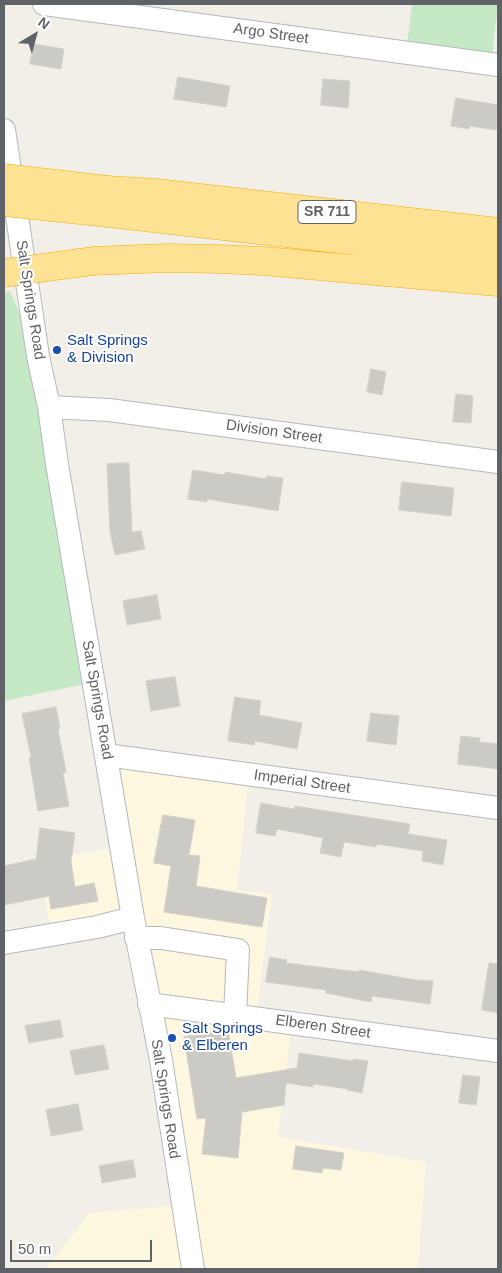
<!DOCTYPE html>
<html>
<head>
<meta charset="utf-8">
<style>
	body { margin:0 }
	#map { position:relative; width:502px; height:1273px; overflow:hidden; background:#f1efe8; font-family:Helvetica,sans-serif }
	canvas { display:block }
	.frame { position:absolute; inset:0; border:5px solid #5f6368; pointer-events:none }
	.north { position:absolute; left:10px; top:10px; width:50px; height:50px; -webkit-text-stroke:4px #fff; paint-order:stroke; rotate:37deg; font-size:14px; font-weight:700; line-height:20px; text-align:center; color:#5f6368 }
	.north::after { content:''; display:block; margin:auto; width:18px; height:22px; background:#5f6368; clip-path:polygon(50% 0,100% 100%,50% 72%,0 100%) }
	.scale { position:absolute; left:10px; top:1240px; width:142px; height:22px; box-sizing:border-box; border:2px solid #5f6368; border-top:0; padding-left:6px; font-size:15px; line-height:18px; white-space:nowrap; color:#5f6368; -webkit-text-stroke:4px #fff; paint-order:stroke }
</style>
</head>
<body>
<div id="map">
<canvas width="502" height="1273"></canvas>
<div class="frame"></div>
<div class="north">N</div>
<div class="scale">50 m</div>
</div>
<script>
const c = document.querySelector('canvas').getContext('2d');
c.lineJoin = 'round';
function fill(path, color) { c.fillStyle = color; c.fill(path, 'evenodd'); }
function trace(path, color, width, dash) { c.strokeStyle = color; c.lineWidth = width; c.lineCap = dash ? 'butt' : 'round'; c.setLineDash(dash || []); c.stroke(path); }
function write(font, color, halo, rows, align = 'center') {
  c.font = font + ' Helvetica,sans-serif'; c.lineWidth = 4; c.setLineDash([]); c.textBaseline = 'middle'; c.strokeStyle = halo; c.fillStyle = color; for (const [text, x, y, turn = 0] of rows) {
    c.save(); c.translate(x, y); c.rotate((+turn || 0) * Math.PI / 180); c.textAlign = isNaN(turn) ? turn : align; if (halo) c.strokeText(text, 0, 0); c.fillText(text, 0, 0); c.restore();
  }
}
fill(new Path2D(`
	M 106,755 L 249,775 L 237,890 L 272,894 L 256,1018 L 292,1023 L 278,1137 L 426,1162 L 418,1269 L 46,1269 L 89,1213 L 182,1205 L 133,919 L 52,935 L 37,861 L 121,847 Z`), '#fef7e0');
fill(new Path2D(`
	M 412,4 L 498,4 L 491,64 L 406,53 Z
	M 10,291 L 38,356 L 94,682 L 4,701 L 4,292 Z`), '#c5e8c5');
const building = new Path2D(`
	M 34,44 L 64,49 L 61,69 L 30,64 Z
	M 178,77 L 230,86 L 226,107 L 174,99 Z
	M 323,79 L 350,81 L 348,108 L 321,105 Z
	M 456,98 L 498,105 L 496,130 L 470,126 L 469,129 L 451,126 Z
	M 371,369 L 386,372 L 382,395 L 367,392 Z
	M 456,394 L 473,396 L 471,423 L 453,422 Z
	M 129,463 L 132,532 L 141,531 L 145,549 L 115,555 L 110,532 L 107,464 Z
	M 193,470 L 225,475 L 225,472 L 266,479 L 266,476 L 283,478 L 278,511 L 207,499 L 207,502 L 188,499 Z
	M 402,482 L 454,488 L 451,516 L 399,510 Z
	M 157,595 L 161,619 L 127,625 L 123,601 Z
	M 175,677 L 180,706 L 151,711 L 146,681 Z
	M 235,697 L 261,701 L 259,715 L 302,723 L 297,749 L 255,741 L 254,745 L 228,741 Z
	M 56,707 L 60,728 L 58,729 L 66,772 L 63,773 L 69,806 L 38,811 L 29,758 L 31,757 L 22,714 Z
	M 371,713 L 399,716 L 396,745 L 367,741 Z
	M 461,736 L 480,738 L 479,742 L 498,744 L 498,769 L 458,764 Z
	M 261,803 L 294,809 L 295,806 L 410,824 L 408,834 L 447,840 L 443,865 L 422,861 L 423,851 L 377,844 L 376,847 L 344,842 L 341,857 L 320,853 L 323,838 L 277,829 L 275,836 L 256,833 Z
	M 163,815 L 195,820 L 189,855 L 200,856 L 196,886 L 267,898 L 262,927 L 164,912 L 171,866 L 154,863 Z
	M 40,828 L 75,833 L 71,862 L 75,887 L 94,883 L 98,901 L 51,909 L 49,896 L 4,905 L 4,866 L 36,859 Z
	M 270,957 L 287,960 L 286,963 L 359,972 L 359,970 L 416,980 L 433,981 L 430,1004 L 372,996 L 371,1002 L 326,993 L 326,990 L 266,982 Z
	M 489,963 L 498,964 L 498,1013 L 482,1010 Z
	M 60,1020 L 63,1037 L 29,1043 L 25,1026 Z
	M 228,1030 L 236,1078 L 297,1068 L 299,1053 L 353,1061 L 353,1059 L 368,1061 L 362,1093 L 347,1090 L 348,1089 L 313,1084 L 313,1087 L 286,1083 L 284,1105 L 242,1112 L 238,1158 L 202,1154 L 206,1118 L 197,1119 L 184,1037 Z
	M 104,1045 L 109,1069 L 75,1075 L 70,1051 Z
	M 463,1075 L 480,1077 L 476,1105 L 459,1103 Z
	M 78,1104 L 83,1130 L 51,1136 L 46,1110 Z
	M 296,1146 L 344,1153 L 341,1170 L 323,1168 L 322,1173 L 293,1169 Z
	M 133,1160 L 136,1177 L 102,1183 L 99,1166 Z`);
fill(building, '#cccac5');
trace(building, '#d6d1c6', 1);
const minor = new Path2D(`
	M 44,4 L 498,65
	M 4,130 L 38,356 L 49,407 L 57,464 L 133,918 L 161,1060 L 193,1269
	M 49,407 L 109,410 L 498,462
	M 106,755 L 498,808
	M 136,938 L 161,938 L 238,950 L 235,1015
	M 4,943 L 97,927 L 133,918
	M 149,1004 L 498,1051`);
const highway = new Path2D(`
	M 107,190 L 156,193 L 498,232
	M 109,213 L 498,257
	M 93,261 L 167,258 L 219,259 L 263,261 L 498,282`);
trace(minor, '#b5b8bc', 24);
trace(highway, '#f9ab00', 29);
trace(minor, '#fff', 22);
trace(highway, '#fde293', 28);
const highwayBridge = new Path2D(`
	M 4,178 L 107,190
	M 4,202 L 109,213
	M 4,273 L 93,261`);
trace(highwayBridge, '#f9ab00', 29, []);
trace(highwayBridge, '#fde293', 28);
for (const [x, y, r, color] of [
	[57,350,5,"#1a4fb4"],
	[172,1038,5,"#1a4fb4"]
]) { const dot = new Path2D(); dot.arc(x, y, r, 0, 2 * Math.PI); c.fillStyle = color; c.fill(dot); trace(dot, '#fff', 2); }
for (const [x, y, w] of [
	[327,212,58]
]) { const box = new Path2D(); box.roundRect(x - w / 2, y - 11.5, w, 23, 4); c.fillStyle = '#fff'; c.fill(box); trace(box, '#5f6368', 1); }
write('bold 14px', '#5f6368', null, [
	["SR 711",327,212]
]);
write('15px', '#5f6368', '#fff', [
	["Argo Street",271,34,8],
	["Salt Springs Road",30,300,81],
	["Division Street",274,432,8],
	["Salt Springs Road",97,700,80],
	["Imperial Street",302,782,8],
	["Elberen Street",323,1027,8],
	["Salt Springs Road",165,1099,81]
]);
write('15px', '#164399', '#fff', [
	["Salt Springs",67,341],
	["& Division",67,358],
	["Salt Springs",182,1029],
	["& Elberen",182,1046]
], 'left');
</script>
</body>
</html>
